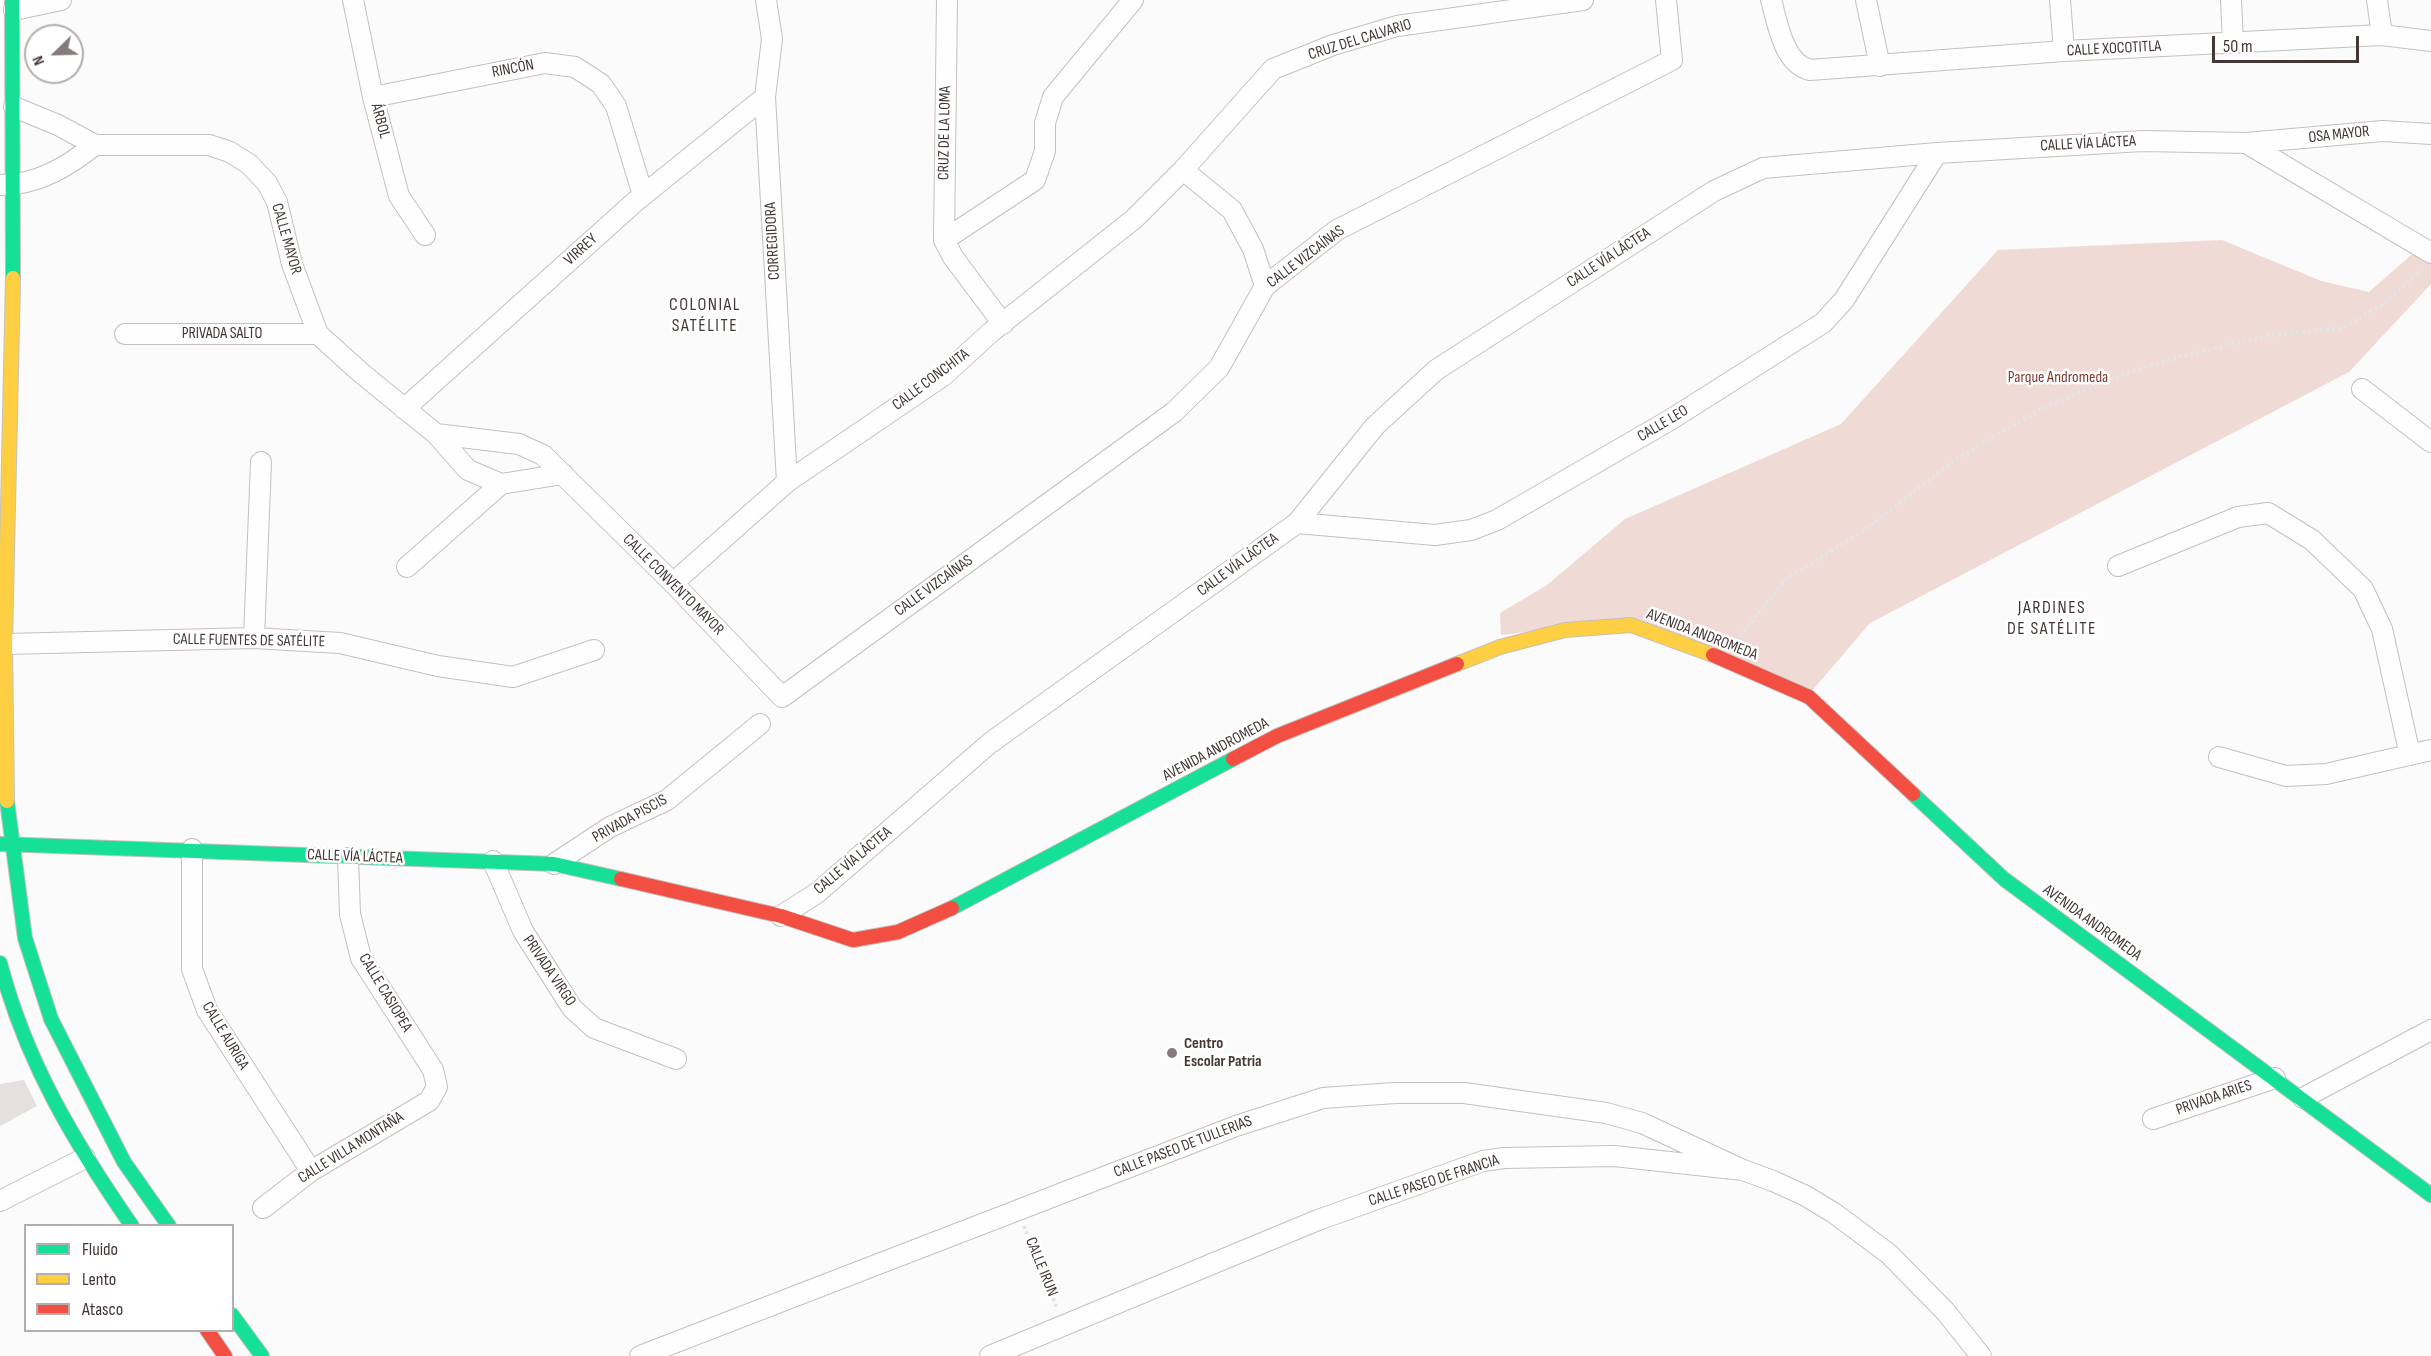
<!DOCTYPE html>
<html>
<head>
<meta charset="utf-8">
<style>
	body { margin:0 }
	#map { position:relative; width:2431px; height:1356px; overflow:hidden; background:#fafbfa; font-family:"Sofia Sans Condensed",sans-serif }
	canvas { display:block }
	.legend { position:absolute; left:24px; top:1224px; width:210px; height:108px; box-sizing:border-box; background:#fff; border:2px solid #b4afae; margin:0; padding:8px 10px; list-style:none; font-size:18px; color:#443735 }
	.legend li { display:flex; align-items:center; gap:12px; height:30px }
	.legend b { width:30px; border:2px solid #b4afae }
	.north { position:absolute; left:24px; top:24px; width:60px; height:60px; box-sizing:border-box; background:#fff; border:2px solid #b4afae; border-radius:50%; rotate:247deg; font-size:16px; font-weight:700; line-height:24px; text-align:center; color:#443735 }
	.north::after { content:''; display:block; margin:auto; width:21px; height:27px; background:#847c7a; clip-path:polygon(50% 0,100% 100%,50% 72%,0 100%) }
	.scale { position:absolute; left:2212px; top:36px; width:147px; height:27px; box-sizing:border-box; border:3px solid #443735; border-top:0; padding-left:8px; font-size:18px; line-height:21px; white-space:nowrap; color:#443735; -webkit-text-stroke:4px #fff; paint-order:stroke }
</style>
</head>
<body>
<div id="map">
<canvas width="2431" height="1356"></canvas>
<ul class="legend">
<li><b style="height:8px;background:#16e098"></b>Fluido</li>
<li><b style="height:8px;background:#ffcf43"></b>Lento</li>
<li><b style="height:8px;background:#f24e42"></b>Atasco</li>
</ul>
<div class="north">N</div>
<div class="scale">50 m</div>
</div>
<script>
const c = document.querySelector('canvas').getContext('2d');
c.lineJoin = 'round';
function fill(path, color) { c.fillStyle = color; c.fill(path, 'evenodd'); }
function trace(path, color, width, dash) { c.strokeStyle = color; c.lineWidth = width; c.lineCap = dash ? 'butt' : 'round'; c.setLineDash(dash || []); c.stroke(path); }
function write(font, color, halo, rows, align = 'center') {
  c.font = font + ' "Sofia Sans Condensed",sans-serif'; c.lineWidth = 5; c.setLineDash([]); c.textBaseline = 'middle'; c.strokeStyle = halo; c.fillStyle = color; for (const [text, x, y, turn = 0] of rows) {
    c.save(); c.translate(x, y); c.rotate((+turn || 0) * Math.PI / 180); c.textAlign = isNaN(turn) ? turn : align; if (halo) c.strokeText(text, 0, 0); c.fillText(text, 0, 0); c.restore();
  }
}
fill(new Path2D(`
	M 2222,240 L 2321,281 L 2369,292 L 2411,255 L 2431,255 L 2431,284 L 2349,372 L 1870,623 L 1811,692 L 1636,619 L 1501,635 L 1500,613 L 1547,585 L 1625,519 L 1841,424 L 1998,250 Z`), '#f0dad5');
fill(new Path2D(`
	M 24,1080 L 37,1106 L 0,1126 L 0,1084 Z`), '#e5e0df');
const street = new Path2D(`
	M 353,0 L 373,97 L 399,196 L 425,235
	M 766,0 L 772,39 L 765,97 L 787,482
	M 947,0 L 944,240 L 953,257 L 1003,324
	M 1771,0 C 1778,24 1783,63 1810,70 L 2064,51 L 2382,35 L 2431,41
	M 1866,0 L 1880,66
	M 2060,0 L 2064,51
	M 2231,0 L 2233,43
	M 2377,0 L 2382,35
	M 14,10 L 61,0
	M 373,97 L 545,63 L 575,67 L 601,84 L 616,106 L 643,195
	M 14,107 L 58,125 L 95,145 L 209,145 L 230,152 L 249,164 L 267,183 L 277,202 L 292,264 L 318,334 L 360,372 L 436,434 L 468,470 L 501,484 L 563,474
	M 2246,143 L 2431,253
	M 1183,170 L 1232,210 L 1253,249 L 1265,286
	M 1,185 C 37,185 67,167 95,145
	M 944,240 L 1035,180 L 1045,151 L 1045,123 L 1053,97 L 1133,0
	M 125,334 L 318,334
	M 2362,389 L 2431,442
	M 404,409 L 636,201 L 765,97
	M 436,434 L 519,444 L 543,455 L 673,583 L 782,697 L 1174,412 L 1219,368 L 1265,286 L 1337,230 L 1672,60 L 1666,0
	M 1297,523 L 1435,535 L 1471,530 L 1497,520 L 1670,420 L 1823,323 L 1844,300 L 1937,153
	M 2118,566 L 2238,517 L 2268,513 L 2312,540 L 2363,589 L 2382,629 L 2410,755
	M 407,567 L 501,484
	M 673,583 L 787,482 L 943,376 L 990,333 L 1134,219 L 1183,170 L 1273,69 L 1333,45 L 1397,26 L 1583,0
	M 254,638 L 261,462
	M 5,644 L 254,638 L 340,643 L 438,666 L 513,677 L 594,650
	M 2219,757 L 2286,776 L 2326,774 L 2431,750
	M 192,849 L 192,969 L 207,1010 L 311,1171
	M 493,861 L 523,931 L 572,1008 L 594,1028 L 676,1059
	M 554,864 L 610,827 L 667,800 L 760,724
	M 781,916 L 817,893 L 990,743 L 1297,523 L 1375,426 L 1436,370 L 1714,191 L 1763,168 L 1937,153 L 2143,141 L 2246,143 L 2383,131 L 2431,134
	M 2303,1098 L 2431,1030
	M 2153,1119 L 2275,1078
	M 0,1201 L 85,1158
	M 263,1208 L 311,1171 L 429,1101 L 437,1087 L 433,1070 L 361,958 L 350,914 L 348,858
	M 640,1356 L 1236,1126 L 1323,1098 L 1395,1093 L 1464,1093 L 1606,1113 L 1642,1123 L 1743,1170
	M 990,1356 L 1318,1220 L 1483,1161 L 1504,1158 L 1614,1156 L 1743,1170 L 1773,1181 L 1804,1195 L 1834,1213 L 1889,1254 L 1945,1311 L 1981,1356`);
const fast = new Path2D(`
	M 12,0 L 13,278
	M 1913,794 L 2004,879 L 2431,1195
	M 7,801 L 25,938 L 51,1019 L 124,1162 L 169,1226
	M 0,844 L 554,864 L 621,879
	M 952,908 L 1233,759
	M 0,963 C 26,1062 74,1142 132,1226
	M 232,1315 L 262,1356`);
const slow = new Path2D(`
	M 1457,664 L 1500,647 L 1565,630 L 1631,625 L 1713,655
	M 7,801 L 5,644 L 13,278`);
const jam = new Path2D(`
	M 1713,655 L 1809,697 L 1913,794
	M 1233,759 L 1277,736 L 1457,664
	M 621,879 L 781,916 L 853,940 L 898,932 L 952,908
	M 207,1330 L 225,1356`);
trace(street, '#c5c0bf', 22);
trace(fast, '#c5c0bf', 16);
trace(slow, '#c5c0bf', 16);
trace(jam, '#c5c0bf', 16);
trace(new Path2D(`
	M 1736,641 L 1786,579 L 1863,531 L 1952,462 L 2042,408 L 2129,372 L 2179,357 L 2265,336 L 2342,328 L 2388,301 L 2421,269
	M 1024,1226 L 1057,1308`), '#e4e4e4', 4, [3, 3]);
trace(street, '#fefefe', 20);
trace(fast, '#16e098', 14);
trace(slow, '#ffcf43', 14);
trace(jam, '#f24e42', 14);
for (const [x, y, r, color] of [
	[1172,1053,6,"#847c7a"]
]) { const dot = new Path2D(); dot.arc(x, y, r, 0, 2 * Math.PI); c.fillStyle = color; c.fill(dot); trace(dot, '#fff', 2); }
write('16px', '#443735', '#fff', [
	["CRUZ DEL CALVARIO",1360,40,-17],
	["CALLE XOCOTITLA",2114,49,-3],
	["RINCÓN",513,69,-11],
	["ÁRBOL",380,121,75],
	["CRUZ DE LA LOMA",945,133,-89],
	["OSA MAYOR",2339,135,-6],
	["CALLE VÍA LÁCTEA",2088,144,-3],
	["CALLE MAYOR",286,239,74],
	["CORREGIDORA",773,241,-93],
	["VIRREY",581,250,-42],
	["CALLE VIZCAÍNAS",1306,257,-37],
	["CALLE VÍA LÁCTEA",1609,258,-33],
	["PRIVADA SALTO",222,334],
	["CALLE CONCHITA",931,380,-37],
	["CALLE LEO",1663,424,-31],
	["CALLE VÍA LÁCTEA",1238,565,-36],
	["CALLE CONVENTO MAYOR",673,585,45],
	["CALLE VIZCAÍNAS",934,586,-36],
	["AVENIDA ANDROMEDA",1702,635,21],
	["CALLE FUENTES DE SATÉLITE",249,641,1],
	["AVENIDA ANDROMEDA",1216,750,-28],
	["PRIVADA PISCIS",630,819,-29],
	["CALLE VÍA LÁCTEA",355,857,2],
	["CALLE VÍA LÁCTEA",853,861,-40],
	["AVENIDA ANDROMEDA",2092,923,36],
	["PRIVADA VIRGO",549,971,56],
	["CALLE CASIOPEA",385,993,59],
	["CALLE AURIGA",225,1036,59],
	["PRIVADA ARIES",2214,1098,-19],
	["CALLE PASEO DE TULLERIAS",1183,1147,-21],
	["CALLE VILLA MONTAÑA",351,1148,-32],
	["CALLE PASEO DE FRANCIA",1434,1181,-18],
	["CALLE IRUN",1041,1267,68]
]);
write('16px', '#803a2f', '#fff', [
	["Parque Andromeda",2058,378]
]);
write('bold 16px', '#443735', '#fff', [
	["Centro",1184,1044],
	["Escolar Patria",1184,1062]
], 'left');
c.letterSpacing = '1.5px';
write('18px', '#443735', '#fff', [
	["COLONIAL",705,305],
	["SATÉLITE",705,326],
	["JARDINES",2052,608],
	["DE SATÉLITE",2052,629]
]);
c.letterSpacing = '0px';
</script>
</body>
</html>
